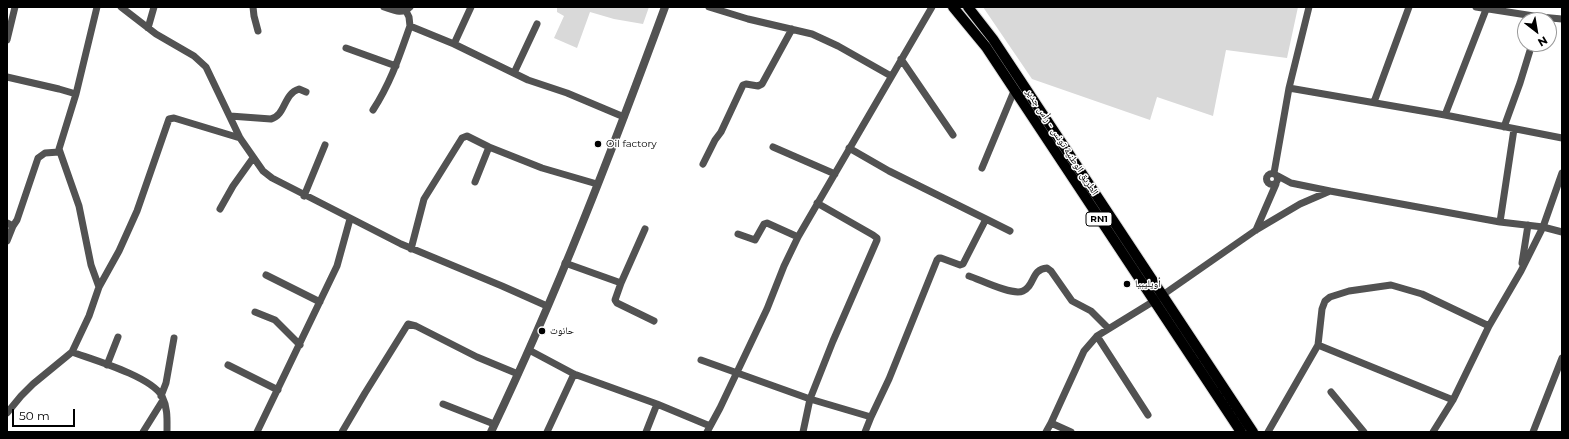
<!DOCTYPE html>
<html>
<head>
<meta charset="utf-8">
<style>
	body { margin:0 }
	#map { position:relative; width:1569px; height:439px; overflow:hidden; background:#fff; font-family:Montserrat,sans-serif }
	canvas { display:block }
	.frame { position:absolute; inset:0; border:8px solid #000; pointer-events:none }
	.north { position:absolute; left:1517px; top:12px; width:40px; height:40px; box-sizing:border-box; background:#fff; border:1px solid #999; border-radius:50%; rotate:149deg; font-size:11px; font-weight:700; line-height:16px; text-align:center; color:#000 }
	.north::after { content:''; display:block; margin:auto; width:14px; height:18px; background:#000; clip-path:polygon(50% 0,100% 100%,50% 72%,0 100%) }
	.scale { position:absolute; left:12px; top:409px; width:63px; height:18px; box-sizing:border-box; border:2px solid #000; border-top:0; padding-left:5px; font-size:12px; line-height:14px; white-space:nowrap; color:#000; -webkit-text-stroke:3px #fff; paint-order:stroke }
</style>
</head>
<body>
<div id="map">
<canvas width="1569" height="439"></canvas>
<div class="frame"></div>
<div class="north">N</div>
<div class="scale">50 m</div>
</div>
<script>
const c = document.querySelector('canvas').getContext('2d');
c.lineJoin = 'round';
function fill(path, color) { c.fillStyle = color; c.fill(path, 'evenodd'); }
function trace(path, color, width, dash) { c.strokeStyle = color; c.lineWidth = width; c.lineCap = dash ? 'butt' : 'round'; c.setLineDash(dash || []); c.stroke(path); }
function write(font, color, halo, rows, align = 'center') {
  c.font = font + ' Montserrat,"Noto Naskh Arabic",sans-serif'; c.lineWidth = 3; c.setLineDash([]); c.textBaseline = 'middle'; c.strokeStyle = halo; c.fillStyle = color; for (const [text, x, y, turn = 0] of rows) {
    c.save(); c.translate(x, y); c.rotate((+turn || 0) * Math.PI / 180); c.textAlign = isNaN(turn) ? turn : align; if (halo) c.strokeText(text, 0, 0); c.fillText(text, 0, 0); c.restore();
  }
}
fill(new Path2D(`
	M 553,7 L 649,7 L 643,24 L 614,19 L 590,12 L 577,48 L 554,38 L 564,16 L 557,12 L 557,8 Z
	M 983,7 L 1298,7 L 1287,58 L 1226,50 L 1213,116 L 1157,97 L 1150,120 L 1032,79 Z`), '#d9d9d9');
const primary = new Path2D(`
	M 953,7 L 986,47 L 1241,432
	M 968,7 L 993,39 L 1253,432`);
trace(primary, '#dbdbdb', 12);
trace(new Path2D(`
	M 121,7 L 156,34 L 194,56 L 206,67 L 240,138 L 263,171 L 272,178 L 401,244 L 502,286 L 547,306
	M 253,7 L 254,16 L 258,31
	M 384,7 C 393,10 402,15 410,7
	M 709,7 L 748,19 L 812,34 L 838,46 L 891,76
	M 1476,7 L 1540,17 L 1562,19
	M 406,11 L 409,17 L 410,26 L 454,44 L 528,80 L 567,93 L 624,117
	M 148,28 L 154,7
	M 7,40 L 15,7
	M 454,44 L 471,7
	M 346,48 L 396,66
	M 901,59 L 953,135
	M 514,73 L 537,24
	M 7,77 L 59,89 L 76,94
	M 1289,88 L 1445,115 L 1562,138
	M 1374,102 L 1409,7
	M 373,110 C 391,82 399,57 410,26
	M 1445,115 L 1487,7
	M 230,116 L 271,119 C 286,115 283,94 299,89 L 306,92
	M 1504,127 L 1520,83 L 1532,44
	M 773,147 L 835,174
	M 849,148 L 889,171 L 986,219
	M 703,164 L 715,140 L 721,132 L 743,85 L 746,84 L 758,86 L 762,84 L 792,29
	M 982,168 L 1014,91
	M 1274,173 L 1289,88 L 1309,7
	M1266.5 179a5.5 5.5 0 1 1 11 0a5.5 5.5 0 1 1-11 0Z
	M 1278,176 L 1291,183 L 1330,191
	M 475,182 L 489,147
	M 304,196 L 325,145
	M 220,209 L 233,186 L 253,158
	M 1500,222 L 1514,129
	M 7,223 L 13,226 L 17,220 L 38,158 L 45,153 L 59,152
	M 645,229 L 621,283 L 615,300 L 617,303 L 654,321
	M 1256,230 L 1276,184
	M 738,234 L 755,240 L 764,224 L 767,223 L 798,237
	M 7,241 L 13,226
	M 411,249 L 424,199 L 462,138 L 467,136 L 489,147 L 542,168 L 597,184
	M 565,263 L 621,283
	M 1522,263 L 1528,225
	M 266,275 L 320,302
	M 969,276 C 981,280 1012,296 1023,291 C 1035,286 1031,269 1047,268 L 1051,271 L 1072,301 L 1091,311 L 1108,328
	M 99,287 L 119,251 L 137,211 L 169,119 L 174,118 L 240,138
	M 255,312 L 275,320 L 300,345
	M 1097,336 L 1148,415
	M 1318,345 L 1453,400
	M 529,350 L 574,374 L 657,404 L 710,426
	M 72,352 C 94,360 150,376 162,396 C 168,408 167,420 167,432
	M 701,360 L 810,399 L 871,417 L 889,379 L 937,260 L 939,258 L 941,258 L 960,265 L 963,264 L 986,219 L 1010,231
	M 107,365 L 118,337
	M 228,365 L 278,390
	M 1331,392 L 1364,432
	M 161,396 L 166,383 L 174,338
	M 443,404 L 494,424
	M 7,413 L 21,396 L 33,384 L 72,352 L 89,316 L 99,287 L 91,265 L 79,206 L 59,149 L 76,94 L 97,7
	M 1051,423 L 1071,432
	M 143,432 L 163,400
	M 257,432 L 337,266 L 350,219
	M 342,432 L 365,393 L 408,324 L 416,326 L 477,357 L 518,374
	M 547,432 L 574,374
	M 646,432 L 657,404
	M 707,432 L 720,408 L 767,309 L 784,266 L 798,237 L 932,7
	M 803,432 L 810,399 L 833,341 L 877,240 L 877,238 L 873,235 L 817,203
	M 865,432 L 871,417
	M 1046,432 L 1051,423 L 1084,351 L 1097,336 L 1154,301 L 1256,230 L 1300,204 L 1330,191 L 1500,222 L 1543,227 L 1562,232
	M 1268,432 L 1318,345 L 1322,309 L 1325,301 L 1330,297 L 1349,291 L 1391,285 L 1422,294 L 1489,326
	M 1433,432 L 1453,400 L 1489,326 L 1521,271 L 1543,227 L 1562,173
	M 1533,432 L 1562,358`), '#525252', 7);
trace(new Path2D(`
	M 491,432 C 557,294 612,151 665,7`), '#525252', 8);
trace(primary, '#000', 10);
for (const [x, y, r, color] of [
	[598,144,4,"#000"],
	[1127,284,4,"#000"],
	[542,331,4,"#000"]
]) { const dot = new Path2D(); dot.arc(x, y, r, 0, 2 * Math.PI); c.fillStyle = color; c.fill(dot); trace(dot, '#fff', 1.5); }
for (const [x, y, w] of [
	[1099,219,26]
]) { const box = new Path2D(); box.roundRect(x - w / 2, y - 7, w, 14, 3); c.fillStyle = '#fff'; c.fill(box); trace(box, '#000', 1); }
write('bold 9px', '#000', null, [
	["RN1",1099,219]
]);
write('10px', '#000', '#fff', [
	["الطريق الوطنية تونس - رأس جدير",1062,142,57]
]);
write('10px', '#000', '#fff', [
	["Oil factory",606,144],
	["أويليبيا",1135,284],
	["حانوت",550,331]
], 'left');
</script>
</body>
</html>
